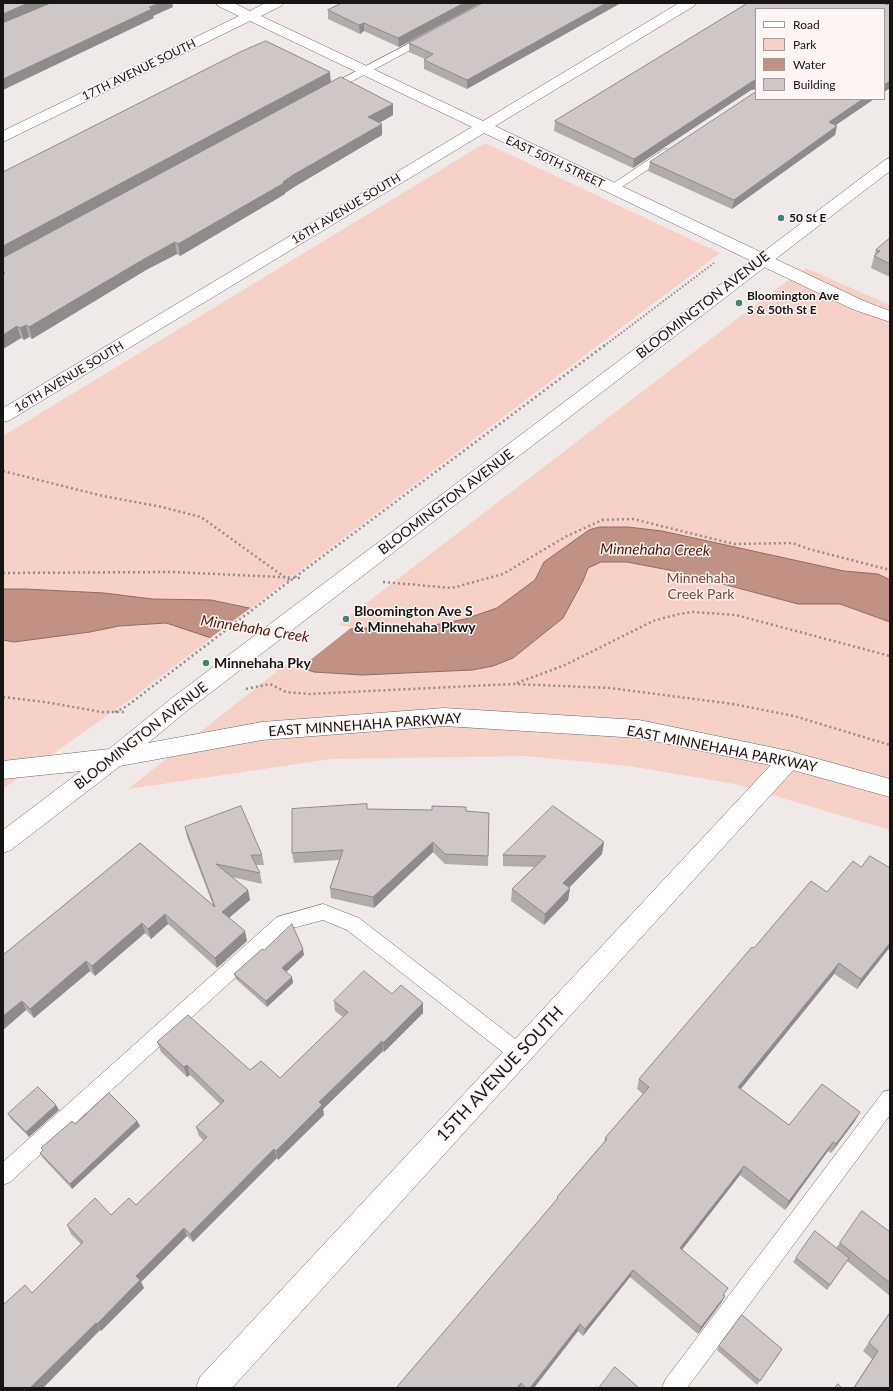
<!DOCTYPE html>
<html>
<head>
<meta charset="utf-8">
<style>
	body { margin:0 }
	#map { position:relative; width:893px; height:1391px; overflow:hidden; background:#efe9e7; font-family:Lato,sans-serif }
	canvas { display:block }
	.frame { position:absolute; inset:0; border:4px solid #171414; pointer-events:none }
	.legend { position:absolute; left:755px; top:8px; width:130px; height:92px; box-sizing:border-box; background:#fdf6f4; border:1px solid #a19c9a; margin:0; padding:5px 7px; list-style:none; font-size:12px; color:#171414 }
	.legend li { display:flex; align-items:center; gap:8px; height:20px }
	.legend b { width:20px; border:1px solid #a19c9a }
</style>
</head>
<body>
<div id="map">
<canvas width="893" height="1391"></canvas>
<div class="frame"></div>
<ul class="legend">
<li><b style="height:5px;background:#fff"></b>Road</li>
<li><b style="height:11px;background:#f7d0c8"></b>Park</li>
<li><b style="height:11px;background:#c29185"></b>Water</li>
<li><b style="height:11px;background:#cec7c6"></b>Building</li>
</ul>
</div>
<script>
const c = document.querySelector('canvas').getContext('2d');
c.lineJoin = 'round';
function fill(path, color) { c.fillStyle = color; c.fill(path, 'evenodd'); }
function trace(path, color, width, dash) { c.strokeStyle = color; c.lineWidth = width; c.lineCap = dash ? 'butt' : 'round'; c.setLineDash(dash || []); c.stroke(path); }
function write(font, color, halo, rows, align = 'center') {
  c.font = font + ' Lato,sans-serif'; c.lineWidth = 3; c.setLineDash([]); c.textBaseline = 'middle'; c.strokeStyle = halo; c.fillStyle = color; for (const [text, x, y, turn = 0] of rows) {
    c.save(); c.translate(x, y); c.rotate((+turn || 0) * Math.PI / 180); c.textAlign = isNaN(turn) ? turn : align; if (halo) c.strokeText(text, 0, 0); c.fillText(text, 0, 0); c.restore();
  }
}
fill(new Path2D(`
	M 485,143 L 720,253 L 132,698 L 3,789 L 3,436 Z
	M 806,268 L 890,305 L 890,830 L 735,784 L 629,766 L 526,756 L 331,759 L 128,789 L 270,677 L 776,289 Z`), '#f7d0c8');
const water = new Path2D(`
	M 600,527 L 628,527 L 662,531 L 844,571 L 878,574 L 890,580 L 890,622 L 840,604 L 798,604 L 674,571 L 627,562 L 601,562 L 588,568 L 583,581 L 563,618 L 513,658 L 493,666 L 472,670 L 362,675 L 314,672 L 166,623 L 119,626 L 90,632 L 14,642 L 3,640 L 3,589 L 25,589 L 104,593 L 152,599 L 211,600 L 349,629 L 435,625 L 465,619 L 497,608 L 535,580 L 544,562 L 589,530 Z`);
fill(water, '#c29185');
trace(water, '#8f6c63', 1);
fill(new Path2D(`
	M 253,606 L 349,627 L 352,627 L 299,669 L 209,639 Z`), '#efe9e7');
const service = new Path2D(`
	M 427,34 L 432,37 L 431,39 L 332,92 L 328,93 L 323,90 L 324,88 Z
	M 667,149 L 673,152 L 671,154 L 616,191 L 608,191 L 606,189 L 608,187 L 663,150 Z
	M 323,904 L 359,918 L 527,1048 L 530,1054 L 527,1060 L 520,1063 L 513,1060 L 347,930 L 323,920 L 289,929 L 10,1182 L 3,1185 L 3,1162 L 277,917 Z
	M 890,1090 L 890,1115 L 687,1388 L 662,1388 L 665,1380 L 883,1092 Z`);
const minor = new Path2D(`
	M 216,3 L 234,3 L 250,11 L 265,3 L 283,3 L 281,6 L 261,16 L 483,121 L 679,3 L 696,3 L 694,6 L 495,126 L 864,301 L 890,311 L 890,322 L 852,309 L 484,133 L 10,420 L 3,422 L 3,408 L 472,127 L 250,21 L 3,142 L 3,131 L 239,16 L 218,6 Z
	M 789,751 L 797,754 L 800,760 L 797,766 L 232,1388 L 196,1388 L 200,1377 L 781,754 Z`);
const tertiary = new Path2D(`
	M 890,158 L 890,171 L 188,710 L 148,743 L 262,722 L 444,708 L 639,720 L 789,751 L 890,779 L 890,797 L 789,769 L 639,738 L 444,726 L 262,740 L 120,766 L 11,850 L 3,853 L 3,830 L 81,771 L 3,779 L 3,761 L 109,749 L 172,698 L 885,160 Z`);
trace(service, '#6f6968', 1);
trace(minor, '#6f6968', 1);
trace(tertiary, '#6f6968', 1);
trace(new Path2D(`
	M 604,346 L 714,263`), '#928d8c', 2, [1.5, 2]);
trace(new Path2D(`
	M 3,471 L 103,496 L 162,507 L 201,517 L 290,581
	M 3,573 L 174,572 L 300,578
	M 383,582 L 452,588 L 503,574 L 565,537 L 602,520 L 633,519 L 734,544 L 792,543 L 809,549 L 890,570
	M 517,683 L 565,665 L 653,621 L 679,614 L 693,612 L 736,615 L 890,656
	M 246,689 L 270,684 L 286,692 L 309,694 L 513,684 L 610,688 L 733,704 L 794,716 L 890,745
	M 3,697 L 45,702 L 102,712 L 125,712
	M 115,712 L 127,706 L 282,587 L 605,345`), '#928d8c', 2.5, [2, 3]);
fill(service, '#fff');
fill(minor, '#fff');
fill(tertiary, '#fff');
fill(new Path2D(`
	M 342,3 L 481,3 L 399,47 L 364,31 L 360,34 L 328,19 L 328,10 Z
	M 483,3 L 467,89 L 424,69 L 424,60 L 425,59 L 409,52 L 409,43 Z
	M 748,3 L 885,3 L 886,5 L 890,3 L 890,88 L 884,92 L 884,9 L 756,9 L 756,89 L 751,90 L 633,168 L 554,131 L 555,121 Z
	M 331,82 L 393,115 L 379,123 L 382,135 L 294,187 L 285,193 L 285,194 L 180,256 L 177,254 L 146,270 L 32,339 L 29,337 L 24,340 L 21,338 L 3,349 L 3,172 Z
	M 756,99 L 874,99 L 836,125 L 835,135 L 732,209 L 648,171 L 650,162 Z
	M 890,238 L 890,277 L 871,268 L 876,250 Z
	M 367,809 L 466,811 L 489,813 L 488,866 L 445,864 L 433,852 L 374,908 L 331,898 L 330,888 L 339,860 L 294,863 L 292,853 Z
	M 185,827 L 262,855 L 264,865 L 256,865 L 260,873 L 262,884 L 232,877 L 248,890 L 250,900 L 229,918 L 247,941 L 217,968 L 168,924 L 151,939 L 145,933 L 95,976 L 90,971 L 34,1018 L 26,1010 L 3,1030 L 3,955 L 140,843 L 213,905 L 187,837 Z
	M 604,842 L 602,854 L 569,888 L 570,888 L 568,900 L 544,925 L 511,901 L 512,889 L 534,867 L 503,866 L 503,855 Z
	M 890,947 L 857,989 L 834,974 L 741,1089 L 789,1125 L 855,1121 L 831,1153 L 828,1151 L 785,1210 L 740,1175 L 682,1250 L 725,1296 L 721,1303 L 698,1334 L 630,1277 L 583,1336 L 578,1331 L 534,1388 L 396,1388 L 557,1200 L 557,1197 L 604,1142 L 605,1138 L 643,1094 L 637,1089 L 639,1079 L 754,948 Z
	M 264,950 L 304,955 L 286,972 L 292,977 L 293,983 L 267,1007 L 236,979 L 234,974 Z
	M 392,994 L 423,1013 L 384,1052 L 383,1051 L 323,1109 L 324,1115 L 278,1160 L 277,1158 L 193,1242 L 187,1236 L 141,1282 L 144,1288 L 101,1331 L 100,1330 L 43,1388 L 3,1388 L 32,1293 L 81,1244 L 71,1234 L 67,1225 L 111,1215 L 136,1205 L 204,1141 L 199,1136 L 196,1127 L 220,1104 L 190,1075 L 187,1077 L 161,1052 L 157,1042 L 250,1070 L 280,1078 L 343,1017 L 335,1011 L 334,1001 Z
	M 59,1110 L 29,1137 L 11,1119 L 8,1114 Z
	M 137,1121 L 140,1126 L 72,1189 L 43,1158 L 40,1153 L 43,1151 L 41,1148 L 75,1124 Z
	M 890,1232 L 890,1296 L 847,1261 L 827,1290 L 793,1262 L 796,1258 L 836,1248 L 840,1243 Z
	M 890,1312 L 890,1388 L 853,1388 L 872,1359 L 863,1351 Z
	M 719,1346 L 780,1353 L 757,1385 L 717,1350 Z`), '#b1abaa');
fill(new Path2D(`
	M 28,3 L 52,3 L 3,24 L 3,14 Z
	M 159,3 L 172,3 L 173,7 L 153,16 L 154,18 L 3,90 L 3,79 Z
	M 464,3 L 481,3 L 399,47 L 398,38 Z
	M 606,3 L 621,3 L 467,89 L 467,80 Z
	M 364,23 L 364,31 L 360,34 L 359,25 Z
	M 330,72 L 331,83 L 3,259 L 3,246 Z
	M 756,80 L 756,89 L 751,90 L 633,168 L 634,159 L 753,81 Z
	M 890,81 L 890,88 L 884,92 L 884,85 Z
	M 863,99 L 874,99 L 827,131 L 829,122 Z
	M 393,104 L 393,115 L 369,129 L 368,117 Z
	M 382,124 L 382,135 L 294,187 L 285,193 L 285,194 L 180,256 L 178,244 L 283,182 L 293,175 Z
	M 837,126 L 835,135 L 732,209 L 734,200 Z
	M 175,242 L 177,254 L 146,270 L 32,339 L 29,327 L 144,259 Z
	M 26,325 L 29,337 L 24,340 L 20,328 Z
	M 17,326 L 21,338 L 3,349 L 3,335 Z
	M 433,842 L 433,852 L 374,908 L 373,897 Z
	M 604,842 L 602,854 L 562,895 L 563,883 Z
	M 570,888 L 568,900 L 544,925 L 545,914 Z
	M 248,890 L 250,900 L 224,922 L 222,912 Z
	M 165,914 L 168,924 L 151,939 L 148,929 Z
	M 142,923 L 145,933 L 95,976 L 92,966 Z
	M 245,931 L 247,941 L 217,968 L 215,958 Z
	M 890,943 L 890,947 L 857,989 L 861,979 Z
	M 303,949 L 304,955 L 284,974 L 282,968 Z
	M 86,961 L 90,971 L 34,1018 L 30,1009 Z
	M 839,963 L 834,974 L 735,1096 L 738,1087 Z
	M 292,977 L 293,983 L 267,1007 L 266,1001 Z
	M 22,1001 L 26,1010 L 3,1030 L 3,1016 Z
	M 423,1003 L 423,1013 L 384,1052 L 383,1043 Z
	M 382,1041 L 383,1051 L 323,1109 L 324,1115 L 278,1160 L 276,1151 L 319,1102 Z
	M 187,1065 L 190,1075 L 187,1077 L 184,1067 Z
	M 56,1105 L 59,1110 L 29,1137 L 26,1132 Z
	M 860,1112 L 855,1121 L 831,1153 L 836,1144 Z
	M 137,1121 L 140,1126 L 72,1189 L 70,1184 Z
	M 833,1142 L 828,1151 L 785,1210 L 789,1201 Z
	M 274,1149 L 277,1158 L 193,1242 L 190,1234 Z
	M 744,1166 L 740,1175 L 677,1256 L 680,1248 Z
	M 184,1228 L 187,1236 L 141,1282 L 144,1288 L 101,1331 L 97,1324 L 136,1276 Z
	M 633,1270 L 630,1277 L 583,1336 L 585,1329 Z
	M 725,1296 L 721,1303 L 698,1334 L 701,1327 Z
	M 96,1323 L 100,1330 L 43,1388 L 30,1388 Z
	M 580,1324 L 578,1331 L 534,1388 L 530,1388 Z
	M 521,1383 L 520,1388 L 517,1388 Z`), '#908b8b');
const building = new Path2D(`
	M 3,3 L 28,3 L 3,14 Z
	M 51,3 L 159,3 L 149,7 L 152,9 L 3,79 L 3,23 Z
	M 342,3 L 464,3 L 398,38 L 364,23 L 359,25 L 328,10 Z
	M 483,3 L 606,3 L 467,80 L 424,60 L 433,54 L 409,43 Z
	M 748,3 L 885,3 L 886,5 L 890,3 L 890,81 L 884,85 L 884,9 L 756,9 L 756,80 L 753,81 L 634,159 L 555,121 Z
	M 266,41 L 330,72 L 3,246 L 3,172 L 240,52 Z
	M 341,77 L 393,104 L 368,117 L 382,124 L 293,175 L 283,182 L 284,183 L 178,244 L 175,242 L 144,259 L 29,327 L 26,325 L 20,328 L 17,326 L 3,335 L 3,274 L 5,273 L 3,271 L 3,258 Z
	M 756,92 L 756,99 L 863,99 L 829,122 L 837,126 L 734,200 L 650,162 Z
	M 890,238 L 890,264 L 874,256 L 880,251 L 876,250 Z
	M 367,804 L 367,809 L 432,810 L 432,806 L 466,807 L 466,811 L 489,813 L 488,856 L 445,854 L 433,842 L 373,897 L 330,888 L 343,850 L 292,853 L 292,809 Z
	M 241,806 L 262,855 L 251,855 L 260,873 L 216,864 L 248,890 L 222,912 L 245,931 L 215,958 L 165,914 L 148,929 L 142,923 L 92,966 L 86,961 L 30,1009 L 22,1001 L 3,1016 L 3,955 L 140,843 L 215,907 L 185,827 Z
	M 553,806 L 604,842 L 563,883 L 570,888 L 545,914 L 512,889 L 546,856 L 503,855 Z
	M 870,856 L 890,868 L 890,943 L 861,979 L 839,963 L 738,1087 L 789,1125 L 822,1084 L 860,1112 L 836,1144 L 833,1142 L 789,1201 L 744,1166 L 680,1248 L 728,1288 L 723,1295 L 725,1296 L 701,1327 L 633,1270 L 585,1329 L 580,1324 L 530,1388 L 526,1388 L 521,1383 L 517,1388 L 396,1388 L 558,1198 L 557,1197 L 607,1139 L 605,1138 L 649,1087 L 639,1079 L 752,947 L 754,948 L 811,881 L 827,892 L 853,861 L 861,867 Z
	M 292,924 L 303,949 L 282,968 L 292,977 L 266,1001 L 234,974 L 262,949 L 264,950 Z
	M 364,971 L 392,994 L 401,985 L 423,1003 L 383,1043 L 382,1041 L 319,1102 L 322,1105 L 276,1151 L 274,1149 L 190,1234 L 184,1228 L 136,1276 L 140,1280 L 97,1324 L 96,1323 L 30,1388 L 3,1388 L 3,1305 L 25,1285 L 32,1293 L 83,1242 L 67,1225 L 95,1198 L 111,1215 L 129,1198 L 136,1205 L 207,1137 L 196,1127 L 224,1101 L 187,1065 L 184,1067 L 157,1042 L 188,1015 L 250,1070 L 261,1061 L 280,1078 L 348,1012 L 334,1001 Z
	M 38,1087 L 56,1105 L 26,1132 L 8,1114 Z
	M 109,1093 L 137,1121 L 70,1184 L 40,1153 L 43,1150 L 41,1148 L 72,1121 L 75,1124 Z
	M 862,1211 L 890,1232 L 890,1283 L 840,1243 Z
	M 815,1231 L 849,1258 L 830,1285 L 796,1258 Z
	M 890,1313 L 890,1388 L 854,1388 L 878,1351 L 869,1343 Z
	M 742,1315 L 782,1349 L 760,1381 L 719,1346 Z
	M 615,1367 L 639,1388 L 599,1388 Z
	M 838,1384 L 842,1388 L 835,1388 Z`);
fill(building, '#cec7c6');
trace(building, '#908b8b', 1);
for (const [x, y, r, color] of [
	[781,218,4,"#3f847a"],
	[739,303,4,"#3f847a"],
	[346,619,4,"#3f847a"],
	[206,663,4,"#3f847a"]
]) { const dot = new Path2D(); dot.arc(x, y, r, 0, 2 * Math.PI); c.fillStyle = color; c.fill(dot); trace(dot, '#fdf6f4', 1.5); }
write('12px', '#171414', '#fdf6f4', [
	["17TH AVENUE SOUTH",139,70,-26],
	["EAST 50TH STREET",555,162,25],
	["16TH AVENUE SOUTH",346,209,-31],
	["16TH AVENUE SOUTH",69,377,-31]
]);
write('bold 12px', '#171414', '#fdf6f4', [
	["50 St E",789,218],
	["Bloomington Ave",747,296],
	["S & 50th St E",747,310]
], 'left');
write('14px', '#171414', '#fdf6f4', [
	["BLOOMINGTON AVENUE",703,305,-38],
	["BLOOMINGTON AVENUE",446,502,-37],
	["EAST MINNEHAHA PARKWAY",365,725,-4],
	["BLOOMINGTON AVENUE",141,736,-38],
	["EAST MINNEHAHA PARKWAY",722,749,11]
]);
write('14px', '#844235', '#fdf6f4', [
	["Minnehaha",701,578],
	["Creek Park",701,594]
]);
write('bold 14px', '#171414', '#fdf6f4', [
	["Bloomington Ave S",354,611],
	["& Minnehaha Pkwy",354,627],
	["Minnehaha Pky",214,663]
], 'left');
write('italic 15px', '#53160a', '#fdf6f4', [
	["Minnehaha Creek",655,550,1],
	["Minnehaha Creek",255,629,9]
]);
write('17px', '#171414', '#fdf6f4', [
	["15TH AVENUE SOUTH",500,1074,-47]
]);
</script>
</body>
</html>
